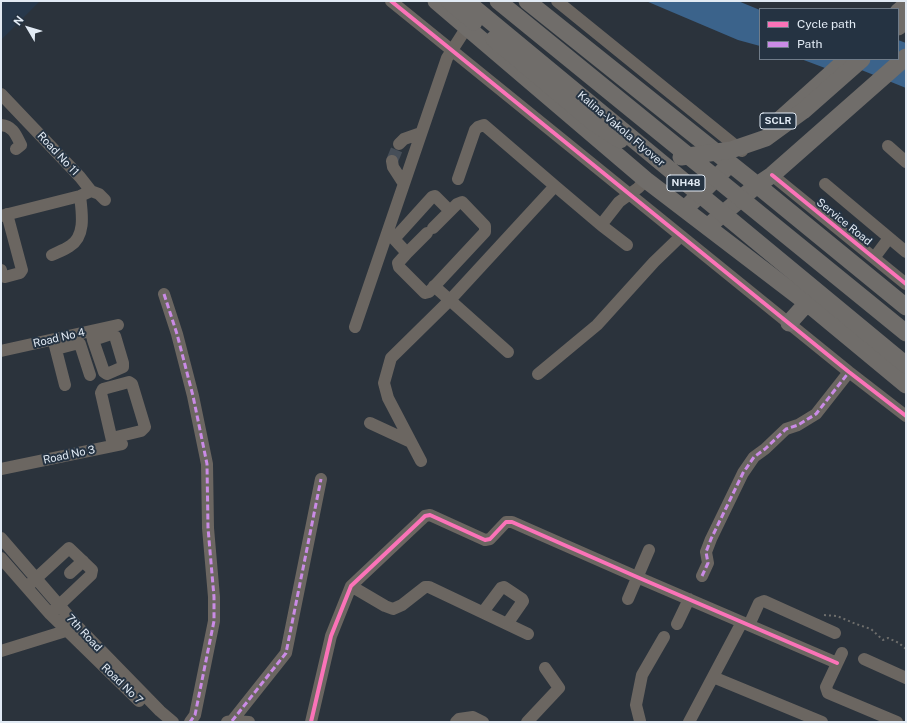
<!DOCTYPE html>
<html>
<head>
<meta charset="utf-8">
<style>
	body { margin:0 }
	#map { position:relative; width:907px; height:723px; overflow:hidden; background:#2b333c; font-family:"Public Sans",sans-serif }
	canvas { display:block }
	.frame { position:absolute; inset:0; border:2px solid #e1eaf4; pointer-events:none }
	.legend { position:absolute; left:759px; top:8px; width:140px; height:52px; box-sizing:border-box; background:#253342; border:1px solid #707c89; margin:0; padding:5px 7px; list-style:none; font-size:12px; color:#e1eaf4 }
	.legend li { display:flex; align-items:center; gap:8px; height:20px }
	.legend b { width:20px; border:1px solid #707c89 }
	.north { position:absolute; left:8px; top:8px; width:40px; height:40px; -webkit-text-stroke:3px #253342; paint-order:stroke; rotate:308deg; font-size:11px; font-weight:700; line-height:16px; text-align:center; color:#e1eaf4 }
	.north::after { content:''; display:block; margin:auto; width:14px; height:18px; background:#e1eaf4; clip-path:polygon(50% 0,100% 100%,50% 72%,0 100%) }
</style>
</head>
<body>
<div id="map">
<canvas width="907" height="723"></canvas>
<div class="frame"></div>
<ul class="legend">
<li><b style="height:5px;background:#fb73b8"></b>Cycle path</li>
<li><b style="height:5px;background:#ca8be6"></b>Path</li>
</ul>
<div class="north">N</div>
</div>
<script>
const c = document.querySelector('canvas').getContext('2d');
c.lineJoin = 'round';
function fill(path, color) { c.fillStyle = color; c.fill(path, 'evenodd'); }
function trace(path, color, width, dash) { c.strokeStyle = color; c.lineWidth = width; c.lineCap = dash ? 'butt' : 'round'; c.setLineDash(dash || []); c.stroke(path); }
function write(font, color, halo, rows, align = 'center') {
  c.font = font + ' "Public Sans",sans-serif'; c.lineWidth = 4; c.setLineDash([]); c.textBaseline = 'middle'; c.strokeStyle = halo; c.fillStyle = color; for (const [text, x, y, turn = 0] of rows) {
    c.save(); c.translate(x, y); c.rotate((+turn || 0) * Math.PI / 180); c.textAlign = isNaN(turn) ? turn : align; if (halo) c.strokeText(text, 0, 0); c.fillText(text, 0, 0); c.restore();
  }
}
fill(new Path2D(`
	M 1,1 L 40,1 L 1,40 Z`), '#27384b');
fill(new Path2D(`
	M 646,1 L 738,1 L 760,10 L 760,46 L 738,40 Z
	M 898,40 L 906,43 L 906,88 L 849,65 L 825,68 L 801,59 L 898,59 Z`), '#3b638b');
trace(new Path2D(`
	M 392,161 L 399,144`), '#464e58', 12, [12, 6]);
trace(new Path2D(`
	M 824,615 L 837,616 L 856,624 L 871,629 L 883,640 L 888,638 L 899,643 L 906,649`), '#6e6e6c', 2, [2, 3]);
trace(new Path2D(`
	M 391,1 L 849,372 L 906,416
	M 557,1 L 742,151
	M 1,94 L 80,177 L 91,191 L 80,196 L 1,216
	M 1,125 C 13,126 16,135 21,145 L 16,149
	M 399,144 L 404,139 L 421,133
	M 888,146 L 906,162
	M 392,161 L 393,167 L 404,184
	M 772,175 L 906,284
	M 458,179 L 475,130 L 478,127 L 484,125 L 555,186
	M 825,184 L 906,252
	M 91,191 L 99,194 L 105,200
	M 435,196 L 450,211 L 457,204 L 462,202 L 485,226 L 485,232 L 429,292 L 425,293 L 399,267 L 398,263 L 407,253 L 394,239 L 432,197 Z
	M 601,225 L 627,245
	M 433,228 L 450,211
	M 407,253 L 427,233
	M 52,255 C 58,252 64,250 70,246 C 86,236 82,213 80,196
	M 874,258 L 889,238
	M 1,270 L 2,276 L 5,277 L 20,273 L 22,270 L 7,214
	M 434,286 L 508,352
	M 164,294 L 177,334 L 193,396 L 207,464 L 208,528 L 214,597 L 214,621 L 195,715 L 190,722
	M 355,327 L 447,58 L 467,27
	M 91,331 L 93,340 L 104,372 L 107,374 L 123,367 L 123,363 L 115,336 L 111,334 L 93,340
	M 54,342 L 65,385
	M 56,349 L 79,343 L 80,344 L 90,375
	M 1,351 L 118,325
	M 538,374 L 597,325 L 654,262 L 681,236
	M 370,423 L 411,442
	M 112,438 L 141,431 L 145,427 L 132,384 L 129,382 L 103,389 L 101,393 L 113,445
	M 421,461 L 388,398 L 384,383 L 391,358 L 450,300 L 555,186 L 601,225 L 619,202 L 638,188 L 646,180
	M 1,469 L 122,444
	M 1,538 L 78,627 L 160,711 L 173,722
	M 1,558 L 50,614 L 139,701
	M 70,573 L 83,561
	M 702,576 L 708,563 L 706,552 L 711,539 L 743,473 L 754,457 L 765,449 L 786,429 L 798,425 L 816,414 L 849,372
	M 30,584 L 69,548 L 92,570 L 91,575 L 54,610
	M 351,586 L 385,606 L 393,609 L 402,605 L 425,587 L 429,587 L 528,634
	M 628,599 L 649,550
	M 483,612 L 501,588 L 504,587 L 522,599 L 523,601 L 507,624
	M 677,624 L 689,599
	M 749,625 L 759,603 L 764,601 L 835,633
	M 1,651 L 72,629
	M 842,653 L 826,687 L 828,693 L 897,722
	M 864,659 L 906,678
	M 713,677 L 822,722
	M 232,721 L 286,653 L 321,479
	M 640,721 L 636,705 L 642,675 L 664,637
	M 227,722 L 232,721 L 249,722
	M 311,722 L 331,636 L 351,586 L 421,520 L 425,516 L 430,515 L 485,540 L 490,539 L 506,522 L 512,522 L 637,577 L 837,663
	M 456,722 L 459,719 L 473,717 L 483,722
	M 527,722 L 559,688 L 545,668
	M 689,722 L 742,622`), '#6b6661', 12);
trace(new Path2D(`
	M 436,1 L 646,180 L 807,303 L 906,385
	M 527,1 L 757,185 L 906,307
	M 898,12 L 906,5
	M 898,27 L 906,20
	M 777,122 L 847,59
	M 685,209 L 726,168
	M 712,223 L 757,185 L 772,175 L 906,57
	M 789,323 L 807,303`), '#706d6a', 17);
trace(new Path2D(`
	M 449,1 L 474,22
	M 466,1 L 906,365
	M 498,1 L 906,333
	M 494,39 L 594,123 L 620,140
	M 681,157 L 731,150 L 766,138 L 803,111 L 862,59`), '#706d6a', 17);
trace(new Path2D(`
	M 164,294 L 177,334 L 193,396 L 207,464 L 208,528 L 214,597 L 214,621 L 195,715 L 190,722
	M 702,576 L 708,563 L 706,552 L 711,539 L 743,473 L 754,457 L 765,449 L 786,429 L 798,425 L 816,414 L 849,372
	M 232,721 L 286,653 L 321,479`), '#ca8be6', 3, [6, 3]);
trace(new Path2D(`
	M 391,1 L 849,372 L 906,416
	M 772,175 L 906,284
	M 311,722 L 331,636 L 351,586 L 421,520 L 425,516 L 430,515 L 485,540 L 490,539 L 506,522 L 512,522 L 637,577 L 837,663`), '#fb73b8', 4);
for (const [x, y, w] of [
	[778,121,36],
	[686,183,38]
]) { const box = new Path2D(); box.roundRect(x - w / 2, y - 8, w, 16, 3); c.fillStyle = '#253342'; c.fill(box); trace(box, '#e1eaf4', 1); }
write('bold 10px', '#e1eaf4', null, [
	["SCLR",778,121],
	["NH48",686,183]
]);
write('11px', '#e1eaf4', '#253342', [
	["Kalina-Vakola Flyover",621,129,40],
	["Road No 11",58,154,47],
	["Service Road",844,222,39],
	["Road No 4",59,338,-13],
	["Road No 3",69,455,-12],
	["7th Road",84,633,47],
	["Road No 7",122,684,44]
]);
</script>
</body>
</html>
